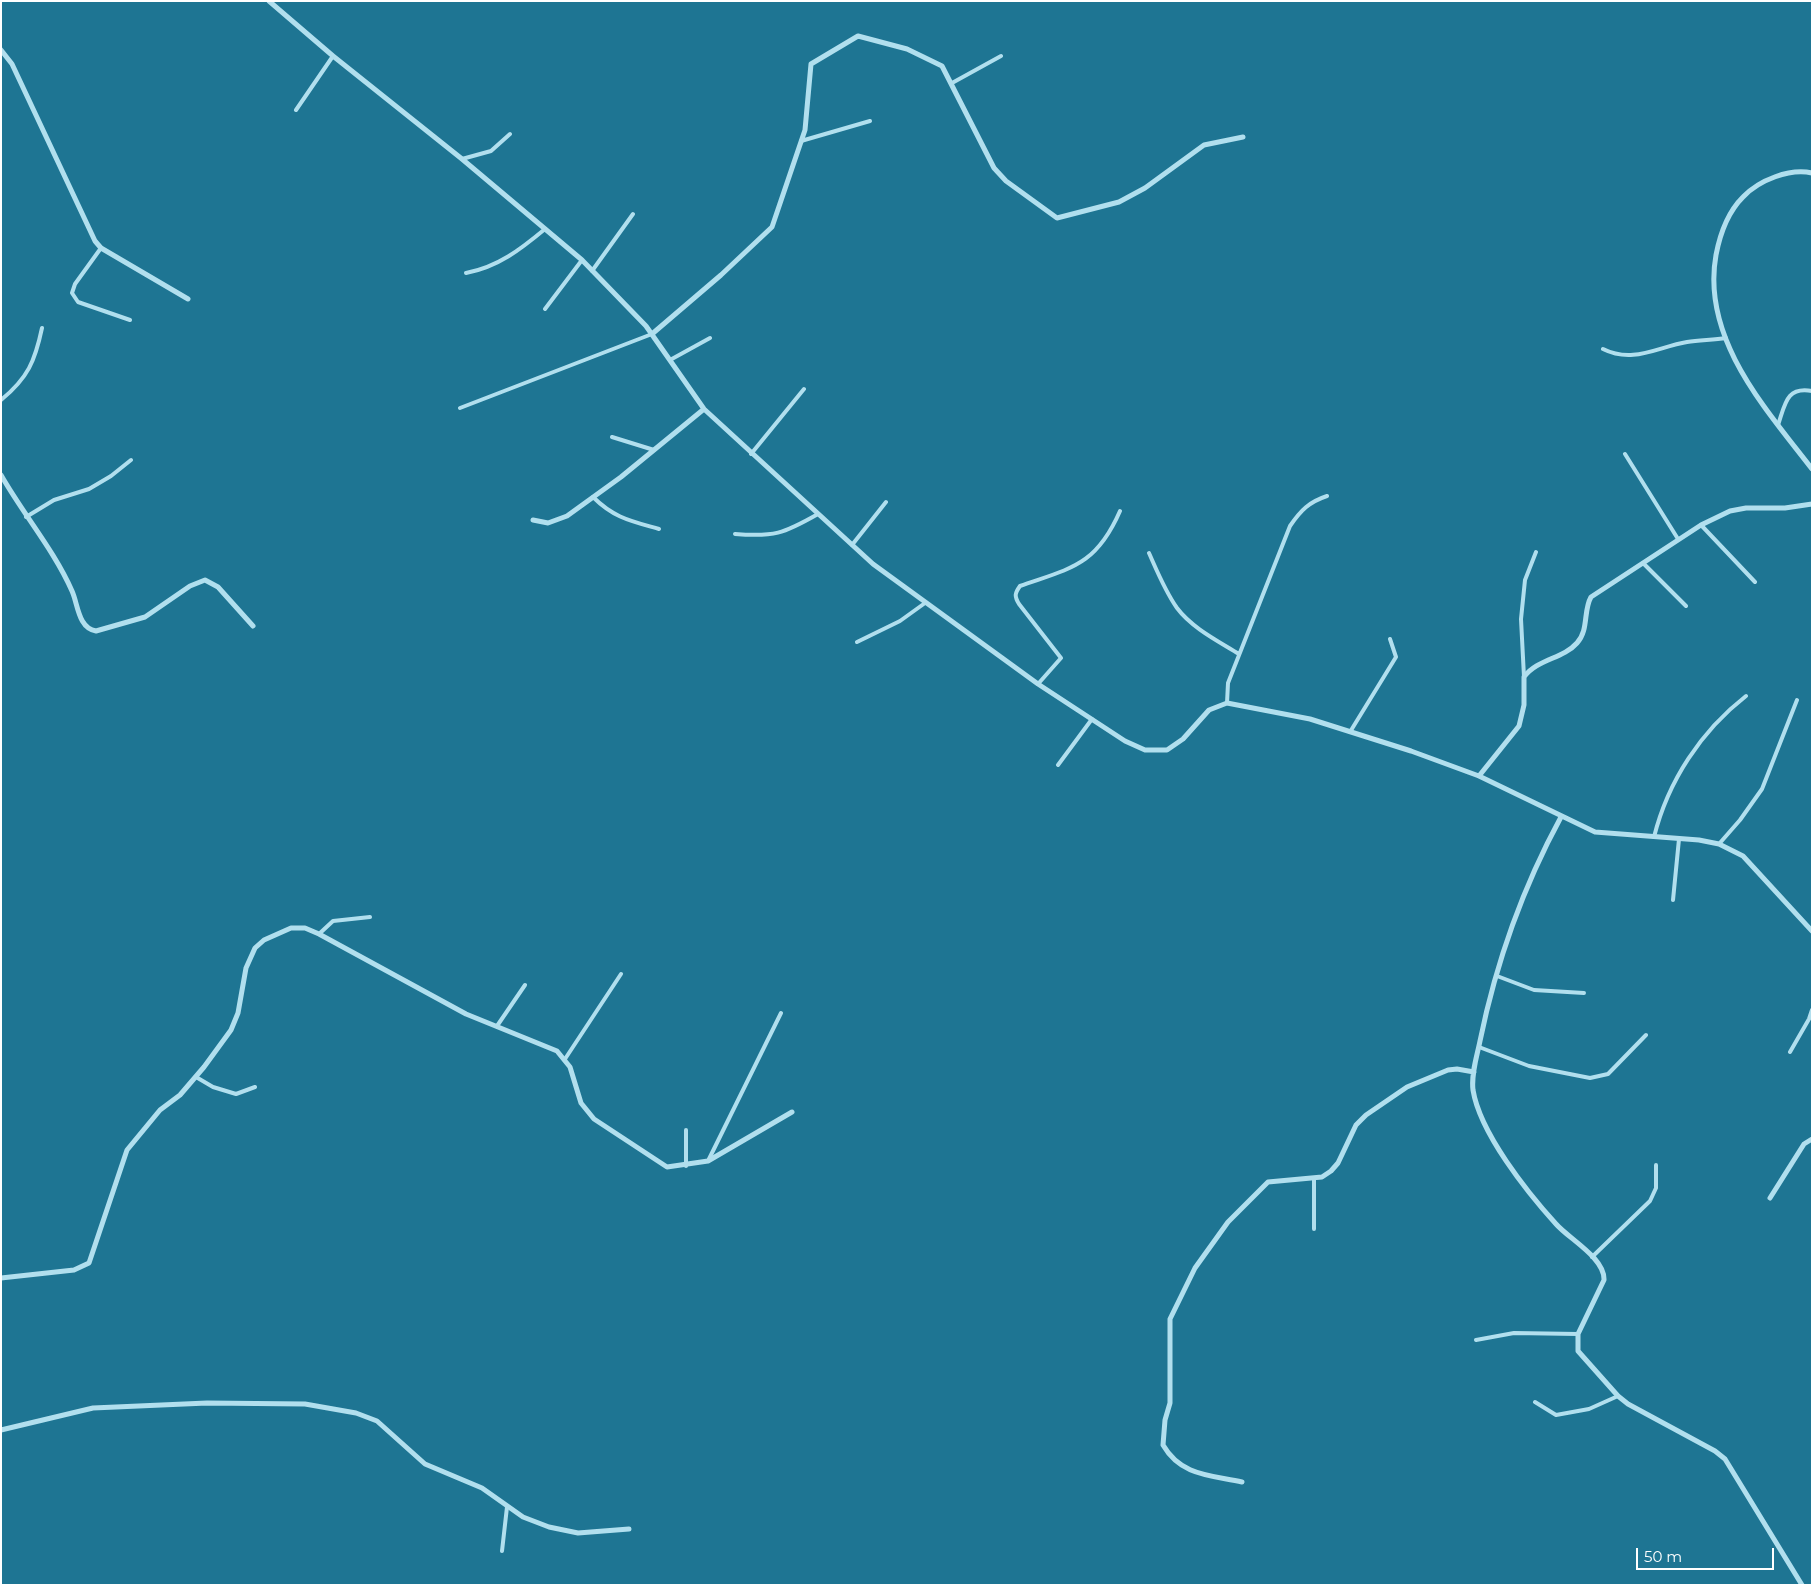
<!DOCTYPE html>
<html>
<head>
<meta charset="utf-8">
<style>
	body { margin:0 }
	#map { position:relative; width:1813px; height:1586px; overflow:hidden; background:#1e7593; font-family:Montserrat,sans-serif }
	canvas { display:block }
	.frame { position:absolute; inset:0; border:2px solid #fff; pointer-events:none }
	.scale { position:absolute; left:1636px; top:1548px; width:138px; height:22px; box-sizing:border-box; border:2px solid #fff; border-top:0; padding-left:6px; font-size:15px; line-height:18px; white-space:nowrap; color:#fff; -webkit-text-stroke:4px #1e7593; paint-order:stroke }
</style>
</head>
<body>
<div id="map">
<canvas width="1813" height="1586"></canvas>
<div class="frame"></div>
<div class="scale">50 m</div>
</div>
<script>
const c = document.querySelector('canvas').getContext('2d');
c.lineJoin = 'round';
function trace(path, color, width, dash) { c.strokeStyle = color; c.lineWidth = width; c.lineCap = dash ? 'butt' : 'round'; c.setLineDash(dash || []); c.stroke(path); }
trace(new Path2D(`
	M 952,83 L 1001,56
	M 296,110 L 333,56
	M 801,141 L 870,121
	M 462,159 L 491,151 L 510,134
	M 101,248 L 75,284 L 72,293 L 78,302 L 130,320
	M 592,271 L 633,214
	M 466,273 C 498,267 521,249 545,229
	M 545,309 L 582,260
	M 1603,349 C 1633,364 1657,347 1687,342 C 1700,340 1713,340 1726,338
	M 670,360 L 710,338
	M 1,400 C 28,378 35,361 42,328
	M 460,408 L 652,334
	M 1778,425 C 1785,405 1786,386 1812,391
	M 612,437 L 654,450
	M 751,454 L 804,389
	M 1625,454 L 1678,539
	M 593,497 C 614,518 631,521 659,529
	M 26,517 L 54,500 L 89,489 L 111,476 L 131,460
	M 1701,525 L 1755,582
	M 735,534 C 774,537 783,534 818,514
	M 852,545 L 886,502
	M 1149,553 C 1157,571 1165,591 1177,608 C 1192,628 1218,641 1239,654
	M 1643,563 L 1686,606
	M 857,642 L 900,621 L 925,603
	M 1524,677 L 1521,619 L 1525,580 L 1536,552
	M 1038,684 L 1061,658 L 1019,604 C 1014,596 1015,593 1020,586 C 1071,568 1096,566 1120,511
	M 1227,703 L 1228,683 L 1290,526 C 1301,510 1309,502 1327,496
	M 1350,732 L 1396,657 L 1390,639
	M 1058,765 L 1092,719
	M 1654,837 C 1668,781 1701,731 1746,696
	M 1719,844 L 1740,820 L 1762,789 L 1797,700
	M 1673,900 L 1679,839
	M 319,934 L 333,921 L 370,917
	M 1497,976 L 1534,990 L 1584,993
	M 497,1026 L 525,985
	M 1479,1047 L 1529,1066 L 1590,1078 L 1608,1074 L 1646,1035
	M 1790,1052 L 1809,1019 L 1812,1010
	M 565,1059 L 621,974
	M 196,1077 L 213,1087 L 236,1094 L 255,1087
	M 686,1130 L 686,1166
	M 708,1161 L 781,1013
	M 1314,1178 L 1314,1229
	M 1592,1257 L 1650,1201 L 1656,1188 L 1656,1165
	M 1476,1340 L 1514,1333 L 1578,1334
	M 1535,1402 L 1556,1415 L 1589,1409 L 1618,1396
	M 502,1551 L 507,1507`), '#b1dfee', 4);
trace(new Path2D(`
	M 269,1 L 333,56 L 462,159 L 582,260 L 646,326 L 704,409 L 873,564 L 1038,684 L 1125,741 L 1145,750 L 1167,750 L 1183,739 L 1209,710 L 1227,703 L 1310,719 L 1411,751 L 1479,776 L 1595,832 L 1699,840 L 1719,844 L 1743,856 L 1812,931
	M 1,50 L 12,64 L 95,241 L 101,248 L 188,299
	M 1812,173 C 1790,168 1759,180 1743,197 C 1728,212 1720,234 1716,255 C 1701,338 1765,408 1812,469
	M 652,334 L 721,275 L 772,227 L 805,130 L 811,64 L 858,36 L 907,49 L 942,66 L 994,168 L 1006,181 L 1057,218 L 1119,202 L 1145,188 L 1204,145 L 1243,137
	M 1,475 C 23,514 54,550 72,591 C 78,604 78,628 96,631 L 145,617 L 190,586 L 205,580 L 218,587 L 253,626
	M 533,520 L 548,523 L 567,516 L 621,477 L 704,409
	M 1479,776 L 1519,726 L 1524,705 L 1524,677 C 1537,659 1563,659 1577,643 C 1589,630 1583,611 1591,597 L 1701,525 L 1730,511 L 1746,508 L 1785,508 L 1812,504
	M 1561,817 C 1523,887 1496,963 1480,1041 C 1477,1056 1471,1074 1473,1090 C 1480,1133 1527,1192 1556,1224 C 1569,1239 1605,1258 1604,1280 L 1578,1334 L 1578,1351 L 1618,1396 L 1628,1404 L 1715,1451 L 1725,1459 L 1802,1585
	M 1770,1198 L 1804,1144 L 1812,1139
	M 1,1278 L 74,1270 L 89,1263 L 127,1150 L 160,1110 L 180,1095 L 204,1067 L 231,1030 L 238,1013 L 246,968 L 255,948 L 264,940 L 291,928 L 305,928 L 319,934 L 466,1014 L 557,1051 L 570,1067 L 581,1103 L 594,1119 L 667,1167 L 708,1161 L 792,1112
	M 1,1430 L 93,1408 L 207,1403 L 305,1404 L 356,1413 L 377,1421 L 425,1464 L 482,1488 L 523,1517 L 549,1527 L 578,1533 L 629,1529
	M 1242,1482 C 1210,1475 1181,1476 1163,1445 L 1165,1420 L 1170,1403 L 1170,1319 L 1195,1268 L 1228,1222 L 1268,1182 L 1322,1177 L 1331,1171 L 1338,1163 L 1356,1125 L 1366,1115 L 1407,1087 L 1448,1070 L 1457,1069 L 1474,1072`), '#b1dfee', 5);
</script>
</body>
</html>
